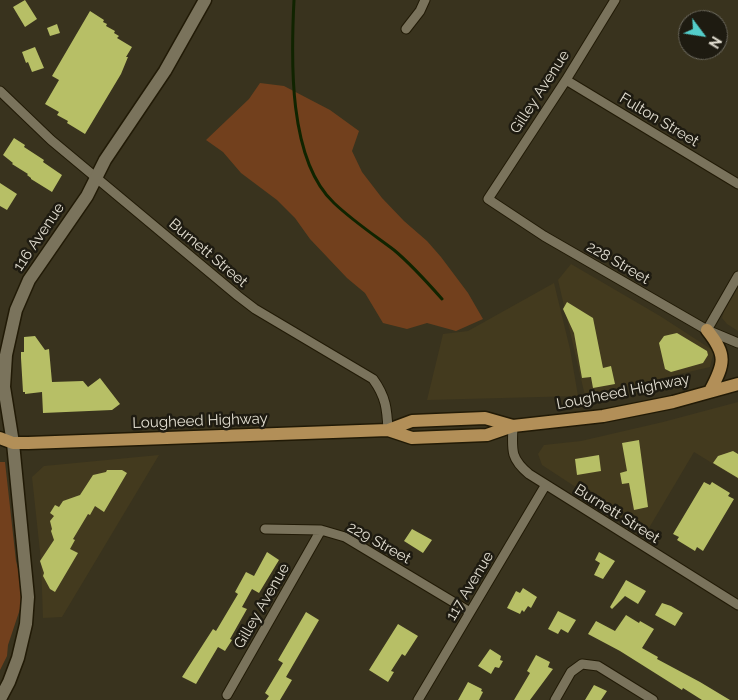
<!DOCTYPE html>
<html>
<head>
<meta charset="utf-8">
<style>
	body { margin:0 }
	#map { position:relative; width:738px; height:700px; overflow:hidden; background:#39331e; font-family:Raleway,sans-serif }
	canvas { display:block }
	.north { position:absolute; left:678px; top:10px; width:50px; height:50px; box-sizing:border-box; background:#1e1b11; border:1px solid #6c695e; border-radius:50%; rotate:121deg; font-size:14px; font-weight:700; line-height:20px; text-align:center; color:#e2ded1 }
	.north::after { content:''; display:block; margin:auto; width:18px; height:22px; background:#53cdca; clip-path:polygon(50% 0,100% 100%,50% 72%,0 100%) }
</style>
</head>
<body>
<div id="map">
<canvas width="738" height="700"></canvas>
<div class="north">N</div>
</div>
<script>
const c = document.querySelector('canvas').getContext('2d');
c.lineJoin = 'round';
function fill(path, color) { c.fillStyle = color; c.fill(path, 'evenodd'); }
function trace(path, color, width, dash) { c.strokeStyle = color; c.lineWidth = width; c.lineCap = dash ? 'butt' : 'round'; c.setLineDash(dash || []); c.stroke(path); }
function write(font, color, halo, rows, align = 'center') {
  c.font = font + ' Raleway,sans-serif'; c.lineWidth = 5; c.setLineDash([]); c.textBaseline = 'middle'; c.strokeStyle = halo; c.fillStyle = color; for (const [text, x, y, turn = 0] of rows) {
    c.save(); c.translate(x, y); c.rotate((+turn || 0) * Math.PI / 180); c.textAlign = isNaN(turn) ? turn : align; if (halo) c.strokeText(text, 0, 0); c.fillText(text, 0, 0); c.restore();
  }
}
fill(new Path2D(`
	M 571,264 L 660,316 L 714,351 L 710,367 L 585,396 L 558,280 Z
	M 554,283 L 570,349 L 578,396 L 427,400 L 443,334 L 468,331 Z
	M 738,288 L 738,331 L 727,324 L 722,318 L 724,311 Z
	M 738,402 L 738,479 L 694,452 L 646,533 L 542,465 L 538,454 L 544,445 L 581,441 L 663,422 Z
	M 159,455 L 62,617 L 43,618 L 41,561 L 32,477 L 44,466 Z`), '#433a1e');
fill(new Path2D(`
	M 260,83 L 284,86 L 330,110 L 359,131 L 352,151 L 362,172 L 382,198 L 404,221 L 427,241 L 441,257 L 468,293 L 483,319 L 456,331 L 427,323 L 407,329 L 383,323 L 365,293 L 347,278 L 310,239 L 295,218 L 277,200 L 241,173 L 223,152 L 206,140 L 249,99 Z
	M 0,462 L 5,462 L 16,561 L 20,576 L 21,606 L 8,645 L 7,656 L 0,670 Z`), '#72401d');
trace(new Path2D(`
	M 294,0 C 291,59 288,160 334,203 C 353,221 374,235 394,250 C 412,265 427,282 442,299`), '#102400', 3);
fill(new Path2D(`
	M 25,0 L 37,19 L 25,27 L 13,7 Z
	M 90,11 L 104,20 L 103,22 L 107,24 L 106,26 L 115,31 L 114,33 L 119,36 L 117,38 L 132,47 L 126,57 L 128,57 L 121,74 L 85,134 L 67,123 L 68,121 L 57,115 L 59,112 L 45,104 L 59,80 L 52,76 Z
	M 57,24 L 60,33 L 50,36 L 47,28 Z
	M 35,47 L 44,68 L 32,72 L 28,62 L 26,63 L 22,52 Z
	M 14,138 L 25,145 L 24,147 L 44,160 L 43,162 L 62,175 L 52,192 L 31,179 L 31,178 L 27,175 L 28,174 L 12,164 L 13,163 L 3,155 Z
	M 0,183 L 17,194 L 7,210 L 0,206 Z
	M 567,302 L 593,318 L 603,368 L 611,366 L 615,384 L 593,388 L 591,377 L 582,378 L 574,333 L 563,309 Z
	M 677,333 L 707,351 L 708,355 L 703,363 L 671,372 L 665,369 L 659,343 L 664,336 Z
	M 35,336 L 45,350 L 49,349 L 52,382 L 83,381 L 88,387 L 100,378 L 120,404 L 112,410 L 43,413 L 42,392 L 25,394 L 25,392 L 23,392 L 21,358 L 21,352 L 24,352 L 24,337 Z
	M 639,440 L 648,507 L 634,510 L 629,483 L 622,484 L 620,473 L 627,471 L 622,443 Z
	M 733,451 L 738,454 L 738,478 L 713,463 L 718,456 Z
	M 599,455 L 601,471 L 577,475 L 575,459 Z
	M 107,470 L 122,470 L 127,473 L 104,512 L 95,506 L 90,515 L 88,514 L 73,539 L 75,540 L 70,549 L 78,553 L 55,592 L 50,589 L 43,576 L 44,573 L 40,561 L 54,540 L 51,531 L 52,529 L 50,521 L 54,516 L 50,513 L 55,505 L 59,507 L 63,501 L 80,495 L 93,475 L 106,472 Z
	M 704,482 L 710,485 L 712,482 L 730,493 L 728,496 L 734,499 L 703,551 L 697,547 L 695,551 L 677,540 L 679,537 L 673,534 Z
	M 412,529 L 432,540 L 423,553 L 404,541 Z
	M 267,552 L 279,560 L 259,593 L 252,589 L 242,607 L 247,609 L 230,639 L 232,640 L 225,651 L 218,647 L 196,684 L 182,677 L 213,629 L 216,631 L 238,594 L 235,592 L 246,572 L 254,576 Z
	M 599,552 L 615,561 L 603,579 L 594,575 L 600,563 L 595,560 Z
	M 626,580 L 646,591 L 638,604 L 625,596 L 612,609 L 610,607 Z
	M 523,588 L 537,597 L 531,608 L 528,606 L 524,612 L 522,610 L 520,614 L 507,608 L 516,591 L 520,593 Z
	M 662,603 L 671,606 L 683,613 L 675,626 L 655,615 Z
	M 558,611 L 576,620 L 568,633 L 561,629 L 558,634 L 548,629 Z
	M 306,612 L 319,620 L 286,677 L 292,680 L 280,700 L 266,700 L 269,696 L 265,693 L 283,663 L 278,660 Z
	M 626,615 L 639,623 L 640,621 L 654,629 L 642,648 L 658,657 L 657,659 L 700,682 L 730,700 L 702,700 L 683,688 L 682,690 L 620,651 L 588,634 L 596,621 L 615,631 Z
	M 398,624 L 418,636 L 405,656 L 402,654 L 391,671 L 394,672 L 388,682 L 369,670 Z
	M 490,649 L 501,656 L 500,660 L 503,661 L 499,668 L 495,667 L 491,674 L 478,666 Z
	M 536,655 L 550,662 L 548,667 L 553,669 L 530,700 L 514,700 L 530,673 L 527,671 Z
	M 468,682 L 482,689 L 481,691 L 483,692 L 479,700 L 458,700 Z
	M 594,685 L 607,691 L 601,700 L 585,700 Z`), '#b7bf66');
const street = new Path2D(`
	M 615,0 L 566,80 L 488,199 L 544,236 L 707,330 L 738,343
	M 406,29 L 420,11 L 425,0
	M 566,80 L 738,184
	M 0,91 L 51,140 L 238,296 L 255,309 L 373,379 C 386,397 387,409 388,430
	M 707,330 L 738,276
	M 513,426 C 512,450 510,458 529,474 L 738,605
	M 265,529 L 321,530 L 345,537 L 470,612
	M 227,695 L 321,530
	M 418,700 L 545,486
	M 555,700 L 571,672 L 582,664 L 598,666 L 653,700`);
const secondary = new Path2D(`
	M 0,699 L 9,682 L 18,658 L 26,624 L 28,597 L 13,443 L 4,387 L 6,355 L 16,310 L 29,280 L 87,196 L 105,160 L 165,71 L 205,0`);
const primary = new Path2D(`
	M 707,330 C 727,355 725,363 710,391
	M 388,430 L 412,421 L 485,418 L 513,426
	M 0,438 L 13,443 L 28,443 L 388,430 L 412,438 L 487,435 L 513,426 L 603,416 L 673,402 L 738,384`);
trace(street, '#211a06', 11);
trace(secondary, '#211a06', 15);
trace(primary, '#211a06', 15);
trace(street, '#7a735c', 9);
trace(secondary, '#7a735c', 12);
trace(primary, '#b28f58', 12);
write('15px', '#e2ded1', '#1e1b11', [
	["Gilley Avenue",540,92,-57],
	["Fulton Street",659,120,31],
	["116 Avenue",39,237,-56],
	["Burnett Street",208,253,40],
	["228 Street",618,263,30],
	["Lougheed Highway",623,392,-11],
	["Lougheed Highway",200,421,-2],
	["Burnett Street",617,514,32],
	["229 Street",379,543,29],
	["117 Avenue",470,586,-59],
	["Gilley Avenue",262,606,-60]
]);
</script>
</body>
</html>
